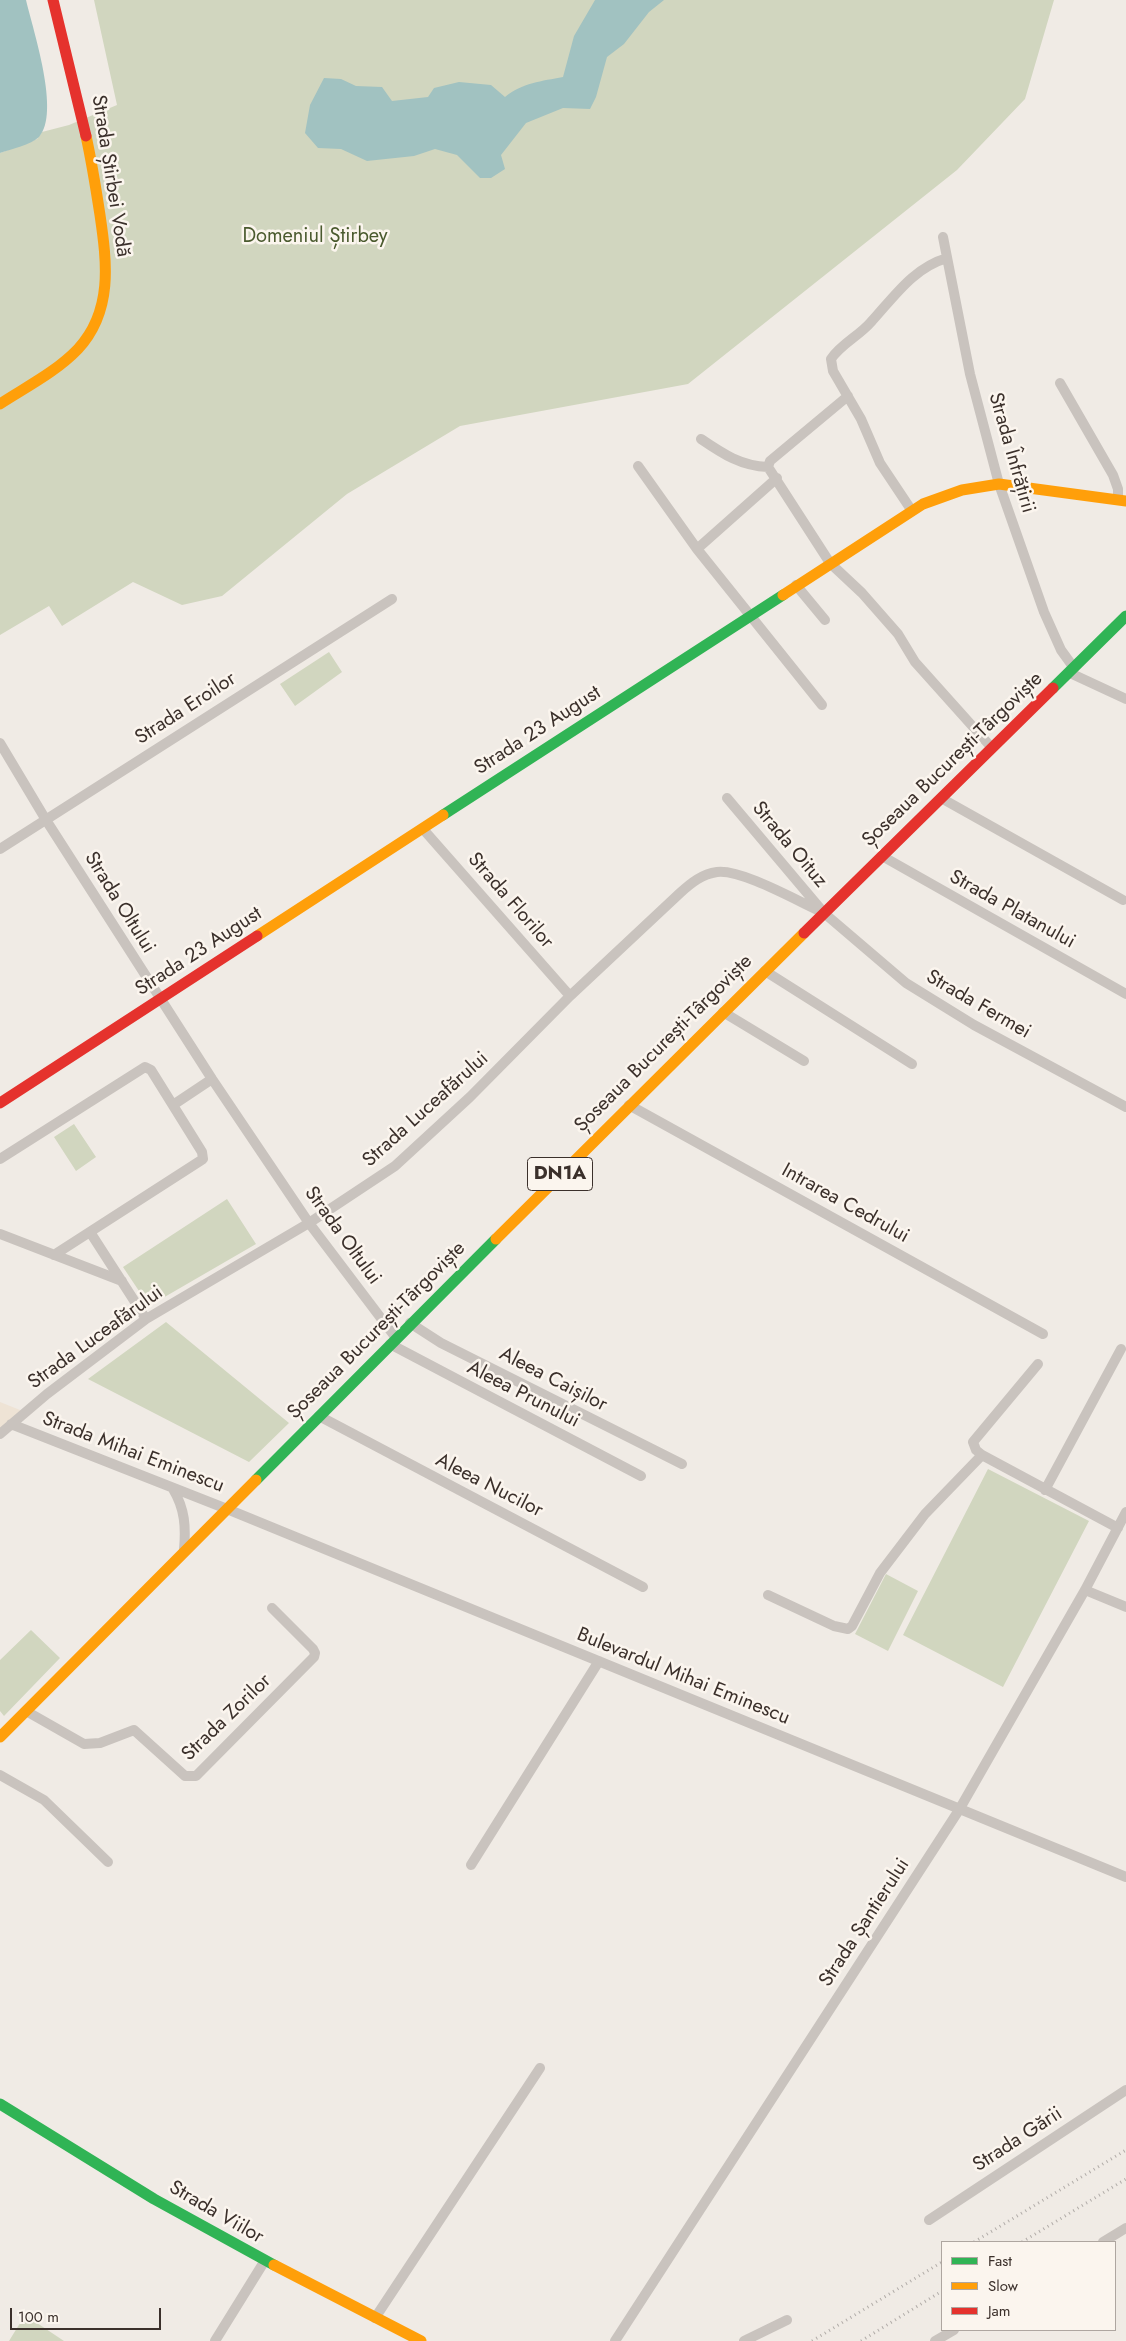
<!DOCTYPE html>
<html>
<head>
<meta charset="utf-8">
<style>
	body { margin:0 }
	#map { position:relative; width:1126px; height:2341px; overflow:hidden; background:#f0ebe5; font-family:Jost,sans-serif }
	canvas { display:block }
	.legend { position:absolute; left:941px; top:2241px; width:175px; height:90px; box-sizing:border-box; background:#fbf5ee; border:1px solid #aea6a0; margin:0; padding:6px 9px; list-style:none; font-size:15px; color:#3b302b }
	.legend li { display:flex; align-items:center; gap:10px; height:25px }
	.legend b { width:25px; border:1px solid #aea6a0 }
	.scale { position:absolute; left:10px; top:2308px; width:151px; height:22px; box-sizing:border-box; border:2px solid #3b302b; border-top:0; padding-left:6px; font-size:15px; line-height:18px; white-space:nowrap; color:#3b302b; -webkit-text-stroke:4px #fbf5ee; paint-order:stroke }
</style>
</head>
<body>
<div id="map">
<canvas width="1126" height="2341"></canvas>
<ul class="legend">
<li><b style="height:6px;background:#30b455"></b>Fast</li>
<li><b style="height:6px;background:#ff9f0a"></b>Slow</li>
<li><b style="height:6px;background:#e5322d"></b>Jam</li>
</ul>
<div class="scale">100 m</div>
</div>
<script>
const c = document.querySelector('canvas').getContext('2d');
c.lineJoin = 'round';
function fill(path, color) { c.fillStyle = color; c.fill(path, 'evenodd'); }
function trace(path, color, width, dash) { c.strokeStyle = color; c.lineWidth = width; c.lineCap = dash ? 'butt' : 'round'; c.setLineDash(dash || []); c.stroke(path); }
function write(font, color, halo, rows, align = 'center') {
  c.font = font + ' Jost,sans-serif'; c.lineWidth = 5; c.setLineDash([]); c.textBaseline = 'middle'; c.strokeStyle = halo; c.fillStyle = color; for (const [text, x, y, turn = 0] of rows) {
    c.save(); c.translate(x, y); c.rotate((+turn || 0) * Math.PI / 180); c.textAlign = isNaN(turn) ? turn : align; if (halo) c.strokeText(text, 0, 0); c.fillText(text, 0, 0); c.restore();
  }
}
fill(new Path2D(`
	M 94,0 L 1054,0 L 1025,99 L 957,170 L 688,384 L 460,426 L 347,494 L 222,596 L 182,605 L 133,582 L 62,626 L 49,606 L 0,635 L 0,153 L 37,139 L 42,132 L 69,125 L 117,105 Z
	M 329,652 L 342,672 L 295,706 L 280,684 Z
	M 74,1124 L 96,1157 L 76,1171 L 54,1137 Z
	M 227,1199 L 256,1244 L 149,1306 L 123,1267 Z
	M 166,1322 L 289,1423 L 249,1462 L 88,1379 Z
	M 988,1469 L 1089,1521 L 1003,1687 L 903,1635 Z
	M 886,1574 L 918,1591 L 888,1651 L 855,1634 Z
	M 31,1630 L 60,1658 L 4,1716 L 0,1711 L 0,1660 Z
	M 25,2315 L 64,2341 L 9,2341 Z`), '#d1d6bf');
fill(new Path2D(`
	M 0,1402 L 25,1412 L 0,1434 Z`), '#eee3d5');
fill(new Path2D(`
	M 0,0 L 26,0 C 33,30 61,113 39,137 C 31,145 11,149 0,153 Z
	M 595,0 L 664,0 L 649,12 L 624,44 L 607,57 L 596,97 L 590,109 L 563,108 L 526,123 L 501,155 L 505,169 L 491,178 L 480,178 L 457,155 L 435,149 L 414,156 L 367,161 L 341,149 L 318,148 L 305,133 L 310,105 L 324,78 L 341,79 L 356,86 L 382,87 L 392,101 L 428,97 L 434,88 L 459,82 L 491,85 L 505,97 C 522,83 542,81 563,77 L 574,36 Z`), '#a1c2c1');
trace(new Path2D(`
	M 943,237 L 970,374 L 999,484 L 1044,612 L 1061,650 L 1074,668
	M 1060,383 L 1113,475 L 1118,489 L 1118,500
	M 848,396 L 770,461 L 768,467 L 830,563 L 862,593 L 898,634 L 915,662 L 992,748
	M 701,439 C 723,454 741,466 768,467
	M 638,466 L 697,549 L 822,705
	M 912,511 L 880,463 L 861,419 L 833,371 L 831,359 C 841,344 859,336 871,322 C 894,297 913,268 947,258
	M 697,549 L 777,478
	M 796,585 L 825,620
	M 1070,673 L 1126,699
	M 0,743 L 46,820 L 212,1079 L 309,1223 L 396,1338
	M 727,798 L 824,913 L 906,983 L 974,1025 L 1126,1107
	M 941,798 L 1123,900
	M 423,829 L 570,996
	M 0,849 L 392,599
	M 882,856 L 1126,994
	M 765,971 L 912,1064
	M 723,1012 L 804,1061
	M 173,1105 L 212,1079
	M 629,1105 L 1043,1334
	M 0,1159 L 145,1067 L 151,1070 L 202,1152 L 203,1159 L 200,1161 L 54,1255
	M 90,1232 L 146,1319
	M 0,1234 L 122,1281
	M 410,1323 L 441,1343 L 682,1464
	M 390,1344 L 641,1476
	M 1038,1364 L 973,1442 L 976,1450 L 982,1455 L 1118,1528
	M 319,1416 L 643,1587
	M 11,1424 L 227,1509 L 1126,1877
	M 0,1434 L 47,1394 L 146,1319 L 309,1223 L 395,1166 L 470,1097 L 570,996 L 680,893 C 691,883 702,874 717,872 C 742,869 799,902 824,913
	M 173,1489 C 185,1509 186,1527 184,1550
	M 1045,1490 L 1121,1349
	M 1085,1590 L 1126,1607
	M 768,1595 L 834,1626 L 848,1629 L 852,1626 L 880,1573 L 925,1514 L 982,1455
	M 26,1711 L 84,1744 L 100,1743 L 134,1730 L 185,1776 L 196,1776 L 314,1657 L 315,1653 L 313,1649 L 272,1608
	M 0,1775 L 44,1800 L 108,1862
	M 471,1865 L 599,1661
	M 929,2220 L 1126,2090
	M 1103,2242 L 1126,2228
	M 375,2318 L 540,2068
	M 215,2341 L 264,2262
	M 615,2341 L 959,1810 L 1085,1590 L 1126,1512
	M 744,2341 L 787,2320
	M 935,2341 L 954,2330`), '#c9c3be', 10);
trace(new Path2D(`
	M 1053,688 L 1126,616
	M 443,815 L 783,595
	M 256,1480 L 496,1239
	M 0,2104 L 154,2199 L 274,2265`), '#30b455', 11);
trace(new Path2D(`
	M 0,404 C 26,387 56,372 78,349 C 113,311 107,263 100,215 C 96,189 92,163 86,136
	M 783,595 L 923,504 L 962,490 L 999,484 L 1126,501
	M 257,936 L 443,815
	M 496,1239 L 804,933
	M 0,1737 L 256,1480
	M 274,2265 L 421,2341`), '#ff9f0a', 11);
trace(new Path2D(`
	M 53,0 L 86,136
	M 804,933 L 1053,688
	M 0,1103 L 257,936`), '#e5322d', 11);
trace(new Path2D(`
	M 974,2242 L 1126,2150
	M 1022,2242 L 1126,2179
	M 812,2341 L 942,2262
	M 861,2341 L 942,2291`), '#b1aca8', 3, [1, 4]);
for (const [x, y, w] of [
	[560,1174,65]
]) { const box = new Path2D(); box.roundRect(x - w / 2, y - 16.5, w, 33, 4); c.fillStyle = '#fbf5ee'; c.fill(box); trace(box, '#3b302b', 1); }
write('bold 19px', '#3b302b', null, [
	["DN1A",560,1174]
]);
write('20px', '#3b302b', '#fbf5ee', [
	["Strada Știrbei Vodă",110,176,81],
	["Strada Înfrățirii",1011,453,74],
	["Strada Eroilor",186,709,-33],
	["Strada 23 August",538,731,-33],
	["Șoseaua București-Târgoviște",953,760,-44],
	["Strada Oituz",789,845,50],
	["Strada Florilor",510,901,49],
	["Strada Oltului",119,903,58],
	["Strada Platanului",1012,910,29],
	["Strada 23 August",199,952,-33],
	["Strada Fermei",978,1005,30],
	["Șoseaua București-Târgoviște",664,1044,-45],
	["Strada Luceafărului",426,1110,-42],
	["Intrarea Cedrului",845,1204,29],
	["Strada Oltului",342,1236,54],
	["Șoseaua București-Târgoviște",377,1331,-45],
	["Strada Luceafărului",96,1338,-36],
	["Aleea Caișilor",553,1380,27],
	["Aleea Prunului",523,1395,27],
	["Strada Mihai Eminescu",133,1453,21],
	["Aleea Nucilor",489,1486,27],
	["Bulevardul Mihai Eminescu",683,1677,22],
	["Strada Zorilor",227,1718,-44],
	["Strada Șantierului",865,1923,-57],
	["Strada Gării",1018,2140,-33],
	["Strada Viilor",216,2213,30]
]);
write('20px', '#4a5a2e', '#fbf5ee', [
	["Domeniul Știrbey",315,237]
]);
</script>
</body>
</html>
